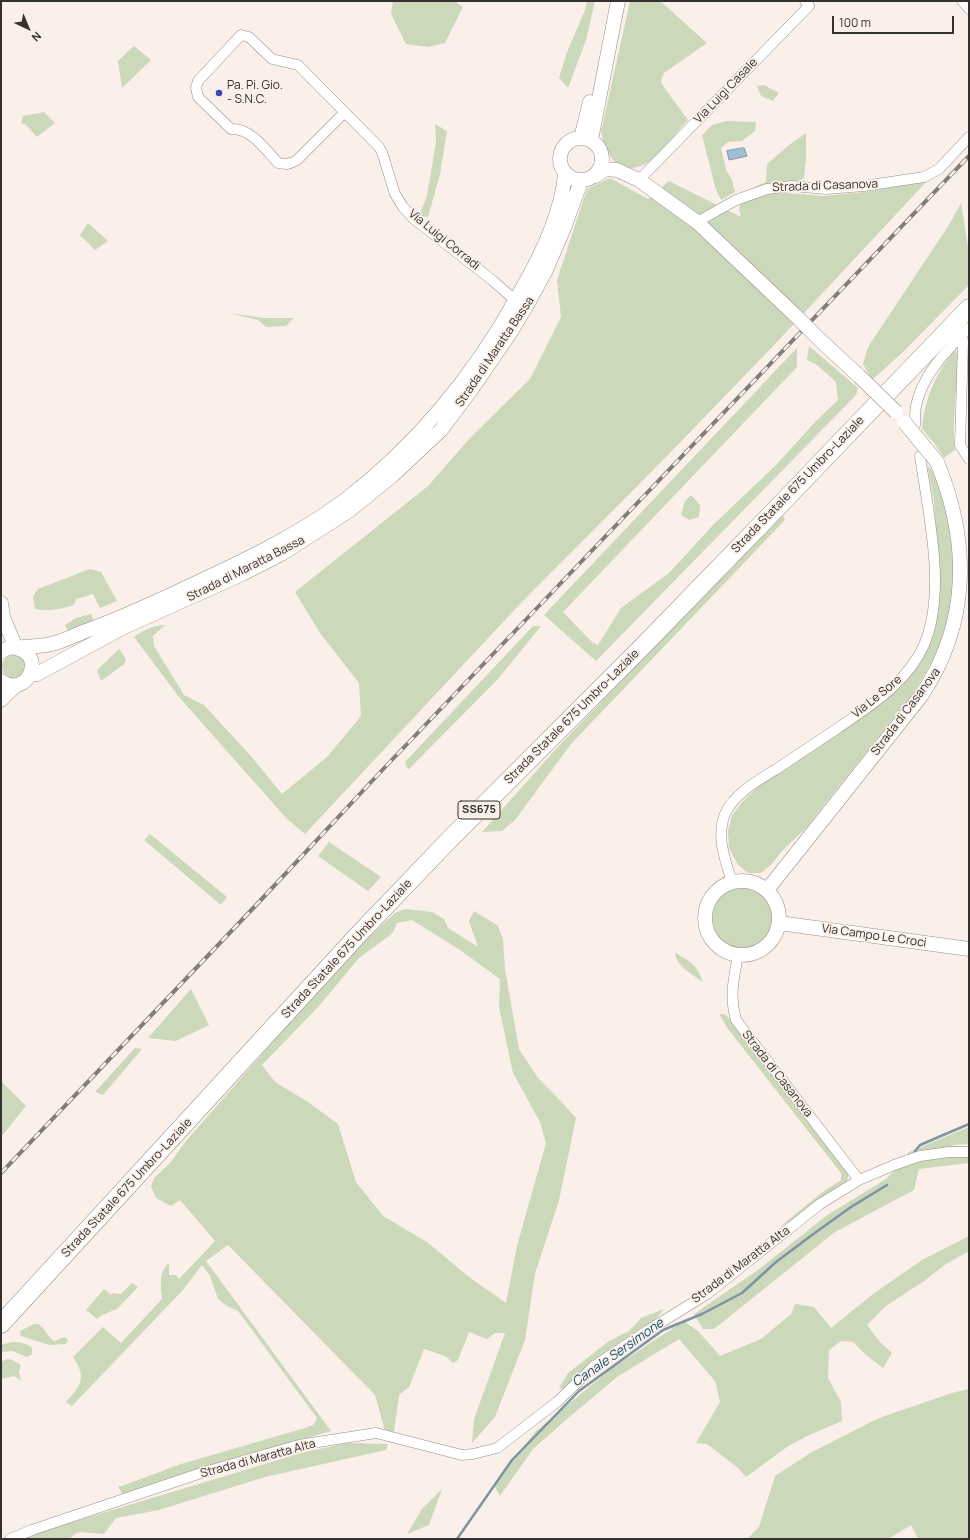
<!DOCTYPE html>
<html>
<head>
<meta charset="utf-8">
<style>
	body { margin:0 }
	#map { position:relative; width:970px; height:1540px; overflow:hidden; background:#faf0e9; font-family:Manrope,sans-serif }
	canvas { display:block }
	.frame { position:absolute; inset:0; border:2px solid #35312e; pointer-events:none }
	.north { position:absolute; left:8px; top:8px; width:40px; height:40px; -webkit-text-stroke:3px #faf0e9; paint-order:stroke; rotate:136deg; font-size:11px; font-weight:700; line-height:16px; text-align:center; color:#35312e }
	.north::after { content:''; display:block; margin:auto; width:14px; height:18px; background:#35312e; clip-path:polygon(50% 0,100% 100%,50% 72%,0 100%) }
	.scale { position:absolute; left:832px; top:16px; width:122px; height:18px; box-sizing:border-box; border:2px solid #35312e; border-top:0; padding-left:5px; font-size:12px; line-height:14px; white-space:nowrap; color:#35312e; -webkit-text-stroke:3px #faf0e9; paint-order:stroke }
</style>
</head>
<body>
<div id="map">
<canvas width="970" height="1540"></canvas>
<div class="frame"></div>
<div class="north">N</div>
<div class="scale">100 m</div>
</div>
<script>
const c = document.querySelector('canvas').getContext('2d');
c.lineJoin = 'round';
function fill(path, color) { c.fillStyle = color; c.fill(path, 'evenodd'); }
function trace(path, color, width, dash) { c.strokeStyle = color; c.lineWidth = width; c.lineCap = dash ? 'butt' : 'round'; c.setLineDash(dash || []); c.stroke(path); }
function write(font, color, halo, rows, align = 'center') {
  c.font = font + ' Manrope,sans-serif'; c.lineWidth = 3.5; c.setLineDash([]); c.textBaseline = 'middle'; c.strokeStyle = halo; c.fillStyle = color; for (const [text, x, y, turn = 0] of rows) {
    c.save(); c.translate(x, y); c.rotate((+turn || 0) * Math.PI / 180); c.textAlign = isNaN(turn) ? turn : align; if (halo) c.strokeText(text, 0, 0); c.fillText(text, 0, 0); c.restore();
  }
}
fill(new Path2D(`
	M 393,1 L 454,1 L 463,7 L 445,43 L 428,47 L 406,44 L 391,14 Z
	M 587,1 L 595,1 L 586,40 L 568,88 L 559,78 L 567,52 L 585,10 Z
	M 630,1 L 660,1 L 707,43 L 664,73 L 662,78 L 661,83 L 688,120 C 676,133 664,150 650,161 C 645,165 639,167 633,168 C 612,170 605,148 601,132 Z
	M 134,46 L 151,60 L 122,88 L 118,61 Z
	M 764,85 L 779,93 L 773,101 L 761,96 L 757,86 Z
	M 44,112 L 55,123 L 37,137 L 26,125 L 21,123 L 23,116 Z
	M 726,121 L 756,122 L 755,131 L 742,141 L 728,142 L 721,148 L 726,170 L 732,180 L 735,192 L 721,200 L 716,190 L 702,135 L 712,125 Z
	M 435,124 L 447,131 L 440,174 L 428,217 L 419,216 L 427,196 L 436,142 Z
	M 806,133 L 806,159 L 804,178 L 791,186 L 787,193 L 824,196 L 864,192 L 927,181 L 778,341 L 666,457 L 519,605 L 305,834 L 286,818 L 179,697 L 134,637 C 143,630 154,625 165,625 L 153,636 L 154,646 L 184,695 L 204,705 L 250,755 L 282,794 L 327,757 L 361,716 L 359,683 L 320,633 L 295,592 L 428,486 L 471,437 L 530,379 L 561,317 L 557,280 L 587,189 L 610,178 L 648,199 L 669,181 L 741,217 L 739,209 L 742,193 L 766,182 L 767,164 L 789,145 Z
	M 961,203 L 969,254 L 969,285 L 903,352 L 872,380 L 863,364 L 868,347 L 949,225 Z
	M 88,223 L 108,241 L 95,250 L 80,235 Z
	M 229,313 L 264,318 L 294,318 L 286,326 L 266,327 L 258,320 Z
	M 809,346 L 858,388 L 856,395 L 596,661 L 544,615 L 797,348 L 797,367 L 563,612 L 592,642 L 598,645 L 621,608 L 669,573 L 713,525 L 776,465 L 816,421 L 838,400 L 836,382 L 817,365 L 807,360 Z
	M 955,350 L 958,356 C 958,387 951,418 955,450 L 944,458 L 934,443 L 922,429 C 924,401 936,372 955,350 Z
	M 927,465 L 932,470 L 945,495 L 956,537 L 954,604 L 939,650 L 913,694 L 827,801 L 807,827 L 781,852 L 772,864 L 761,873 L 748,873 L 738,865 L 729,848 L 728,831 L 732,815 L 744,800 L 760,785 L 920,662 L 937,555 L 934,502 Z
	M 691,495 L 700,505 L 699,517 L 689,520 L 681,515 L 685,501 Z
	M 782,513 L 785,520 L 571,744 L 515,820 L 502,831 L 482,832 L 555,750 Z
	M 90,569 L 101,572 L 117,601 L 100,608 L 93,594 L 76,599 L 74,605 C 60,609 49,612 35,609 L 33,596 L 38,589 Z
	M 91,614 L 94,621 L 68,631 L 65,625 L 76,618 Z
	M 533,626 L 541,626 L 498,679 L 408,770 L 405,762 Z
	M 119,649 L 126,659 L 124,664 L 101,681 L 97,670 Z
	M2 667a12 12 0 1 1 24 0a12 12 0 1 1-24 0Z
	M 150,834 L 227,897 L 221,905 L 144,840 Z
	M 329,842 L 381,877 L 368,891 L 318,856 Z
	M711 918a31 31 0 1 1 62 0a31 31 0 1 1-62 0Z
	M 405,909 L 432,912 L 444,919 L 448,928 L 478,947 L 469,921 L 474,911 L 498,926 L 503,939 L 505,969 L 519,1049 L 538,1078 L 557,1097 L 576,1118 L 559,1200 L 535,1274 L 525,1340 L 495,1417 L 472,1443 L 474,1419 L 505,1333 L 495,1333 L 487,1339 L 469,1332 L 458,1360 L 453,1363 L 445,1356 L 424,1349 L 409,1387 L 399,1395 L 394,1432 L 385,1431 L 375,1395 L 228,1245 L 206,1261 L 331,1431 L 122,1494 L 118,1486 L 122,1486 L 181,1464 L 305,1428 L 313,1425 L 317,1418 L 238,1311 L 227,1306 L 218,1299 L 210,1276 L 202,1265 L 182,1291 L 72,1406 L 66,1402 C 81,1386 87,1377 73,1357 L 103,1327 L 121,1343 L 162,1299 C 161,1285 158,1272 169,1263 L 169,1275 L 176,1275 L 179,1279 L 215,1241 L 180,1200 L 171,1206 L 156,1198 L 151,1187 L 154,1178 L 170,1163 L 186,1141 L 350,954 L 395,913 ZM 412,920 L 460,950 L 500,979 L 499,1007 L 513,1073 L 540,1122 L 546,1143 L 517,1246 L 506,1303 L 469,1277 L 427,1242 L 383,1216 L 356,1182 L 338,1124 L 308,1102 L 275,1082 L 262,1065 L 319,1006 L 359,958 L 389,936 L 394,931 L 397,923 Z
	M 675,953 C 692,962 696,964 703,982 C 693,975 676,966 675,953 Z
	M 191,989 L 209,1025 L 176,1041 L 148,1038 Z
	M 719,1014 L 725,1014 L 737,1027 L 849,1171 L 847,1183 L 799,1217 L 781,1226 L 821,1193 L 841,1180 L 841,1173 L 728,1029 Z
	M 135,1048 L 142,1049 L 103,1095 L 95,1092 Z
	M 1,1081 L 26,1106 L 1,1137 Z
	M 969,1127 L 969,1144 L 950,1145 L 969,1148 L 969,1163 L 919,1169 L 914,1190 L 835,1232 L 714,1329 L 703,1329 L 694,1314 L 758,1270 L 826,1216 L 886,1179 L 897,1168 L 909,1152 Z
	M 969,1236 L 969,1251 L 946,1264 L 924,1281 L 886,1306 L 867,1325 L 880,1342 L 892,1353 L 883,1368 L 866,1355 L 853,1342 L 841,1341 L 829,1350 L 828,1378 L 841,1402 L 842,1421 L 805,1437 L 787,1447 L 746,1477 L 738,1468 L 707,1444 L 696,1443 L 720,1402 L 715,1381 L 679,1339 L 617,1377 L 567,1419 L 533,1449 L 500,1496 L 494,1485 L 536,1431 L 612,1368 L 684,1321 L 699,1332 L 720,1356 L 761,1339 L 791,1314 L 795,1304 L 814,1307 L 831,1328 L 873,1294 L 922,1260 Z
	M 132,1283 L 138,1287 L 117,1309 L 102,1315 L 97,1319 L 86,1310 L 104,1289 L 111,1295 L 113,1293 L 121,1294 Z
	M 664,1309 L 655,1320 L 564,1389 L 559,1388 L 568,1373 L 609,1341 L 629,1331 L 641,1318 Z
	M 34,1324 L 38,1324 C 45,1328 47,1336 54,1341 L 65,1337 L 68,1340 L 66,1344 L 49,1345 L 21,1336 L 20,1331 Z
	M 12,1342 C 19,1342 27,1343 32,1348 C 33,1354 31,1356 26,1357 L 13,1351 L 1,1352 L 1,1345 Z
	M 7,1359 L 12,1360 L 21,1365 L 19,1372 L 21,1381 L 14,1376 L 1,1379 L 1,1362 Z
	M 969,1389 L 969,1539 L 918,1539 L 911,1525 L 888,1539 L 747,1539 L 759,1527 L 775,1476 L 812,1452 L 879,1418 L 952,1393 Z
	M 347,1443 L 388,1444 L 386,1450 L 265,1477 L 159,1510 L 116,1518 L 104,1534 L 78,1532 L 69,1539 L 21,1539 L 36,1533 L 305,1452 Z
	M 442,1489 L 429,1525 L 407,1534 L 422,1509 Z`), '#ccd8ba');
const water = new Path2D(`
	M 744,148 L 747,156 L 729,160 L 727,151 Z`);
fill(water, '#9ebfd3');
trace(water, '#7e94a2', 1);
trace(new Path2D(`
	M 915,1151 L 920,1145 L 969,1124
	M 457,1539 L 512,1460 L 579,1391 L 663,1330 L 702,1314 L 742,1293 L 776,1262 L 812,1235 L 851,1207 L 887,1185`), '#7e94a2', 2.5);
const street = new Path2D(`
	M 962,1 L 969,9
	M 344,113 L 297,160 C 290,164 286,165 278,163 C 265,149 251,128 231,129 L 198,97 L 196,88 L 198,81 L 241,35 L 249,37 L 272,59 L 298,65 L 379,147 L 382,152 L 395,194 L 403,207 L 414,219 L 492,280 L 516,301
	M 639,180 L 809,6 L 805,1
	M 697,222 L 736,200 L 767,189 L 792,186 L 826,189 L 864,186 L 924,177 L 939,169 L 969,137
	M 962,335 L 963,341 L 960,445 L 969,459
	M 915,425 C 915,419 915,412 916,406 C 922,375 947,350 969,328
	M 732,882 C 725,860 716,836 725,814 C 734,794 757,781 775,770 C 796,756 817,742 838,728 C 871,705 907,683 924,645 C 947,592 928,512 920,456
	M 738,955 C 734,978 729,996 736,1020 L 859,1180
	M 10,1539 L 32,1530 L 201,1473 L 299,1445 L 376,1433 L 462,1455 L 473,1454 L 497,1448 L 557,1402 L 593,1367 L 647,1331 L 707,1294 L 820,1204 L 859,1180 L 894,1165 L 920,1156 L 949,1152 L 969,1152`);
const secondary = new Path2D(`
	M560 159a21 21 0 1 1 42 0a21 21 0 1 1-42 0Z
	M 581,138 L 590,102
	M 591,140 L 618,1
	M 595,176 L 606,169 L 617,170 L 639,180 L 697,222 L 796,316
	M 820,340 L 859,376
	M 1,603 L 3,617 L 16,648
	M 16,648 C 27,646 40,647 51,644 C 62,642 73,636 83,632 C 116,620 147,606 179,591 C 235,565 294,538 344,501 C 418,444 474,376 519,294 C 539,260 562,213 565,173
	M 1,652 C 6,648 13,646 19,649 C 46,657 26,699 1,681
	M 30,675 L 37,674 L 124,627 L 242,574 L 283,553 L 350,510 L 393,475 L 441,430 L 471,390 L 508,336 L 527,305 L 545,272 L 564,228 L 581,181
	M 1,700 L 15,686
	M705 918a37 37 0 1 1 74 0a37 37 0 1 1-74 0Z
	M 767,890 L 921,696 C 970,623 970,542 937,462
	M 779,923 L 969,949`);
const highway = new Path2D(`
	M 1,1324 L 358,935 L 449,840 L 641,648 L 776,509 L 969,308`);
trace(street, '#988e88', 11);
trace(secondary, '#988e88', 15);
trace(highway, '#988e88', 19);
trace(street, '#fff', 10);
trace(secondary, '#fff', 14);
trace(highway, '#fff', 18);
const rail = new Path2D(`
	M 1,1173 L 259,902 L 387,765 L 969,156`);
trace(rail, '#837d78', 4);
trace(rail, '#faf0e9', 2.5, [8]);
const secondaryBridge = new Path2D(`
	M 796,316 L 820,340
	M 859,376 L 896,412
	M 905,423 L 937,462`);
trace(secondaryBridge, '#988e88', 15, []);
trace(secondaryBridge, '#fff', 14);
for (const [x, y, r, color] of [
	[219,93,4,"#344abb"]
]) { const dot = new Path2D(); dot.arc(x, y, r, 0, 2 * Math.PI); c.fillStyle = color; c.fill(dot); trace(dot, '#faf0e9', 1.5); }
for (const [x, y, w] of [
	[479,810,42]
]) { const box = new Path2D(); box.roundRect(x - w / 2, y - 9, w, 18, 3); c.fillStyle = '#faf0e9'; c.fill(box); trace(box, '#35312e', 1); }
write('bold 11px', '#35312e', null, [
	["SS675",479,810]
]);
write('12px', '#35312e', '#faf0e9', [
	["Pa. Pi. Gio.",227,86],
	["- S.N.C.",227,100]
], 'left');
write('12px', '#35312e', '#faf0e9', [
	["Via Luigi Casale",726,91,-46],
	["Strada di Casanova",825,186,-2],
	["Via Luigi Corradi",444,240,39],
	["Strada di Maratta Bassa",495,352,-56],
	["Strada Statale 675 Umbro-Laziale",798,485,-46],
	["Strada di Maratta Bassa",246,569,-27],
	["Via Le Sore",877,697,-39],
	["Strada di Casanova",906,712,-53],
	["Strada Statale 675 Umbro-Laziale",572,717,-45],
	["Via Campo Le Croci",874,936,8],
	["Strada Statale 675 Umbro-Laziale",347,949,-47],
	["Strada di Casanova",777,1074,52],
	["Strada Statale 675 Umbro-Laziale",127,1188,-47],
	["Strada di Maratta Alta",741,1265,-37],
	["Strada di Maratta Alta",258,1459,-15]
]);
write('italic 13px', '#17516e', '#faf0e9', [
	["Canale Sersimone",618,1353,-35]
]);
</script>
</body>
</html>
